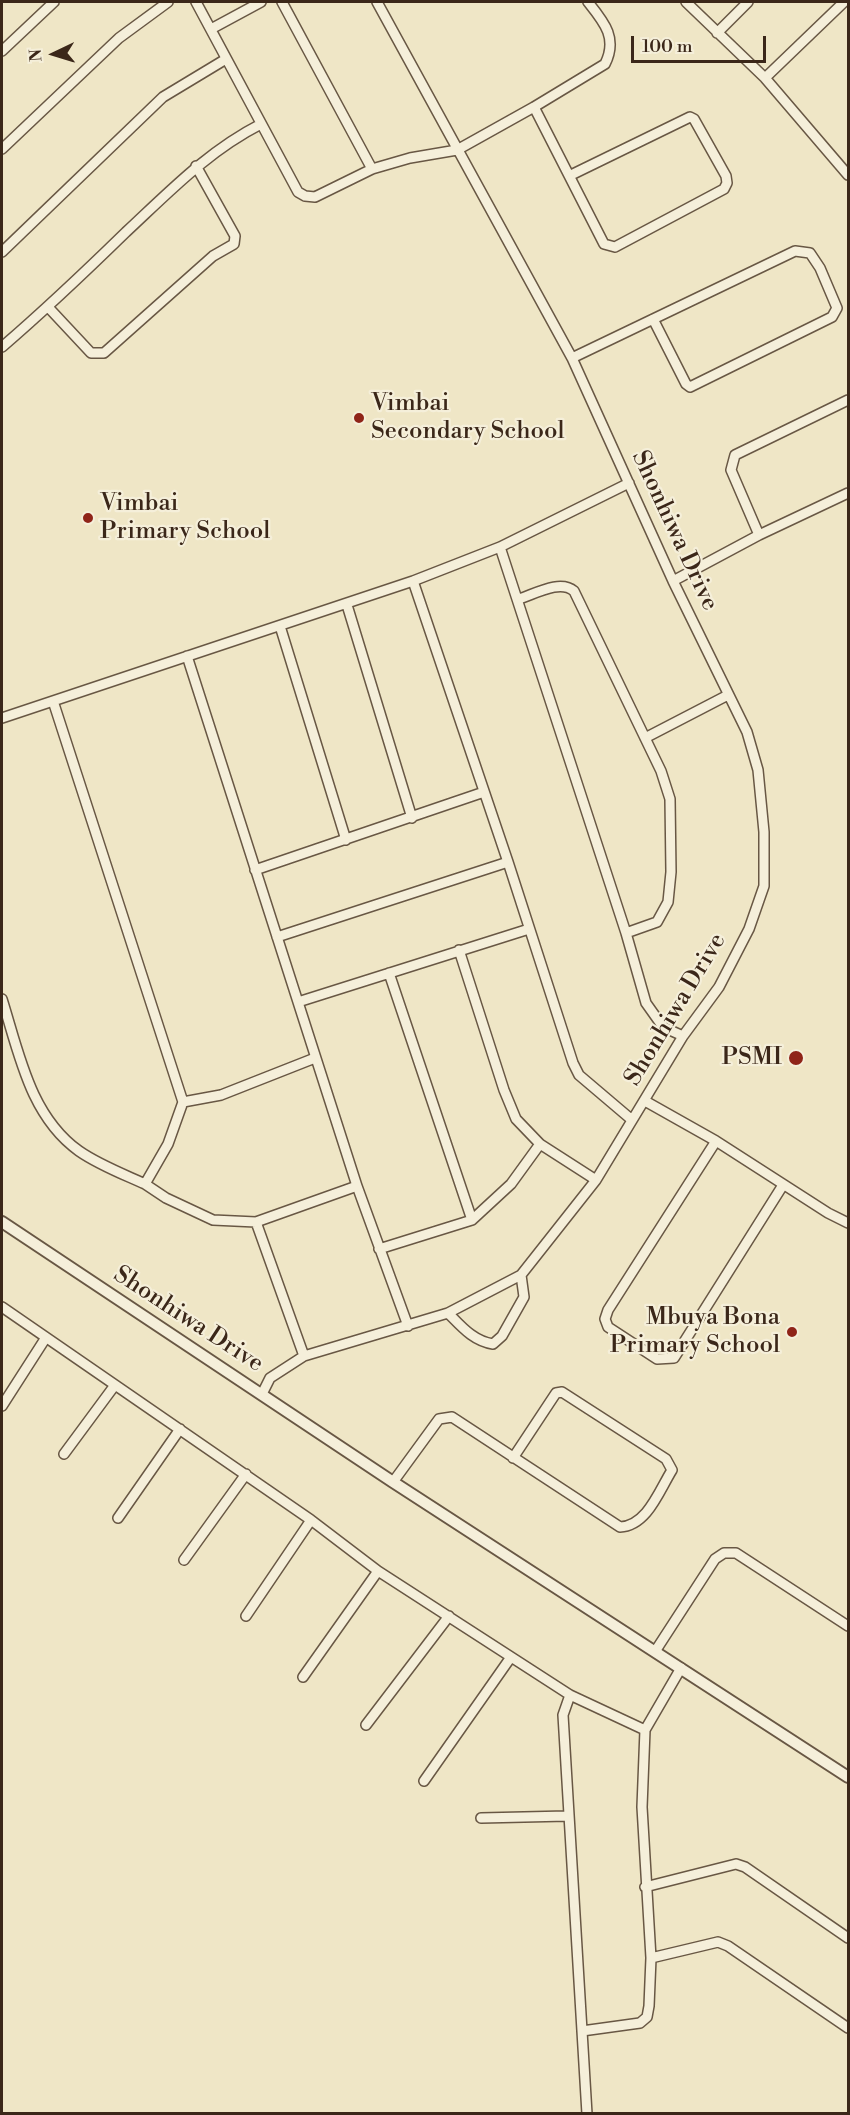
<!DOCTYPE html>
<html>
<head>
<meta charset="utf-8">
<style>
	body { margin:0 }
	#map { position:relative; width:850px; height:2115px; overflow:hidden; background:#efe6c6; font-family:"Libre Bodoni",serif }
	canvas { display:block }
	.frame { position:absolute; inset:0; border:3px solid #3b2719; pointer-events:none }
	.north { position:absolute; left:24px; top:24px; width:60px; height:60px; -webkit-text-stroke:4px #f5efda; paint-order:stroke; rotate:266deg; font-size:16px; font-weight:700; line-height:24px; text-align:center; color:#3b2719 }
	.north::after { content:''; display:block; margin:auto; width:21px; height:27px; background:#3b2719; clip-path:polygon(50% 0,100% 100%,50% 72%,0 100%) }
	.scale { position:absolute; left:631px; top:36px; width:135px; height:27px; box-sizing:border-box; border:3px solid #3b2719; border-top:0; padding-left:8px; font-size:18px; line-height:21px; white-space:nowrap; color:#3b2719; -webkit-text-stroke:4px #f5efda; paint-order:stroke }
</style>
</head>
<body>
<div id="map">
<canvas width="850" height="2115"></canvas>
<div class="frame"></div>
<div class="north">N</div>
<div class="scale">100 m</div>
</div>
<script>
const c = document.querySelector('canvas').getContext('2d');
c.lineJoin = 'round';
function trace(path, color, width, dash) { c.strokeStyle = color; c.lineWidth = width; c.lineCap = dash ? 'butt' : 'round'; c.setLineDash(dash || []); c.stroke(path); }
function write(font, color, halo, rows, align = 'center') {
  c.font = font + ' "Libre Bodoni",serif'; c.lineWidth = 4.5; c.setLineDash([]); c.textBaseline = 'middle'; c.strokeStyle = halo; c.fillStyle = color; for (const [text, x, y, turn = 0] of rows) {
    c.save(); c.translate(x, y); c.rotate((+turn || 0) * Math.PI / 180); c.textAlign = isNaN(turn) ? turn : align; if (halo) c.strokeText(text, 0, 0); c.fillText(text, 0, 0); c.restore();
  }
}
const minor = new Path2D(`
	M 196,2 L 298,192 L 305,196 L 315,197 L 372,169 L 410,158 L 457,150 L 534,107 L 604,244 L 615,247 L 724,189 L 727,183 L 726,176 L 694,119 L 690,117 L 571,175
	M 282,2 L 372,169
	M 686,2 L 765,78 L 848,175
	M 211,29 L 261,2
	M 717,33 L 748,2
	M 2,51 L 54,2
	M 765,78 L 844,2
	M 534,107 L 605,64 C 618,38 604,22 588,2
	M 2,149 L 119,38 L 168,2
	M 2,252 L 163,97 L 226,59
	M 48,307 L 91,353 L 104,353 L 213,256 L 234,244 L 235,236 L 196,166
	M 2,347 C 45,310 85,272 126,232 C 169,192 208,151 261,124
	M 572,358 L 795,251 L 810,253 L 820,268 L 837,308 L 832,317 L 690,387 L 686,384 L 653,319
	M 759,535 L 731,470 L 735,455 L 848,400
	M 500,547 L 626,933 L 646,1003 L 663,1027 L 683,1036
	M 413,581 L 508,862 L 573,1063 L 579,1075 L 632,1120
	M 673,581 L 759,535 L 848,493
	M 519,599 C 535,594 560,579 574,591 L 661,771 L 670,799 L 671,872 L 668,902 L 657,922 L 626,933
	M 347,605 L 412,818
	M 280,626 L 346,840
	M 187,656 L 357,1186 L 408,1326
	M 53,701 L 183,1102 L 168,1144 L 145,1184 L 166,1198 L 213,1220 L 256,1222 L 357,1186
	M 2,718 L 413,581 L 500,547 L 629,483
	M 645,738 L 728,695
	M 255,870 L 484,792
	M 277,937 L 508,862
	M 459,950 L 504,1090 L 516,1119 L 540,1144 L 596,1180
	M 389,973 L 472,1220
	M 2,999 C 19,1053 30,1116 79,1151 C 99,1165 123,1174 145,1184
	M 298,1002 L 529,929
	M 645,1101 L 716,1141 L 828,1213 L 848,1223
	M 183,1102 L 221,1095 L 315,1058
	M 716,1141 L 608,1310 L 605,1319 L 608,1327 L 657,1359 L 674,1358 L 783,1185
	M 256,1222 L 304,1356
	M 379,1249 L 472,1220 L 511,1184 L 540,1144
	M 2,1307 L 311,1520 L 378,1571 L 570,1695 L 645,1730 L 681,1668
	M 448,1313 C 461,1326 473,1341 493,1344 L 502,1336 L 524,1297 L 521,1275
	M 262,1394 L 270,1378 L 304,1356 L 448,1313 L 521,1275 L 596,1180 L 683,1036 L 719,987 L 749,929 L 764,886 L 764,832 L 758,770 L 747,732 L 673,581 L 572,358 L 377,2
	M 2,1406 L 45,1339
	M 64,1454 L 115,1385
	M 393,1482 L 439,1419 L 452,1417 L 620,1527 C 647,1526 659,1491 672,1470 L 666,1459 L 562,1392 L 556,1393 L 513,1458
	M 118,1518 L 180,1429
	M 184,1560 L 246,1474
	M 246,1616 L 311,1520
	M 656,1650 L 715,1559 L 724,1553 L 736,1553 L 848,1626
	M 303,1677 L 378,1571
	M 570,1695 L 563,1715 L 587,2114
	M 366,1725 L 449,1616
	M 424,1781 L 511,1657
	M 481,1818 L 567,1816
	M 645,1887 L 736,1864 L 745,1867 L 848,1938
	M 651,1958 L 718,1942 L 728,1946 L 848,2028
	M 582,2031 L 640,2023 L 647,2017 L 649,2006 L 651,1958 L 642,1807 L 645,1730`);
const tertiary = new Path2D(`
	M 2,1222 L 393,1482 L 848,1777`);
trace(minor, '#685744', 12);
trace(tertiary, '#685744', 14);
trace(minor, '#f5efda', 9);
trace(tertiary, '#f5efda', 10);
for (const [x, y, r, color] of [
	[359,418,6,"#8f2418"],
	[88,518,6,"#8f2418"],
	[796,1058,8,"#8f2418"],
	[792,1332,6,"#8f2418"]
]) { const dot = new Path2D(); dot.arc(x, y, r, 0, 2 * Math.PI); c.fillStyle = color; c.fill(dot); trace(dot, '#f5efda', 2); }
write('24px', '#3b2719', '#f5efda', [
	["Vimbai",371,404],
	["Secondary School",371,432],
	["Vimbai",100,504],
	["Primary School",100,532],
	["PSMI",782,1058,"right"],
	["Mbuya Bona",780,1318,"right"],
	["Primary School",780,1346,"right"]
], 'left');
write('24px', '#3b2719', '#f5efda', [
	["Shonhiwa Drive",674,531,65],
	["Shonhiwa Drive",676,1010,-59],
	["Shonhiwa Drive",188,1320,33]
]);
</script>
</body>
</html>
